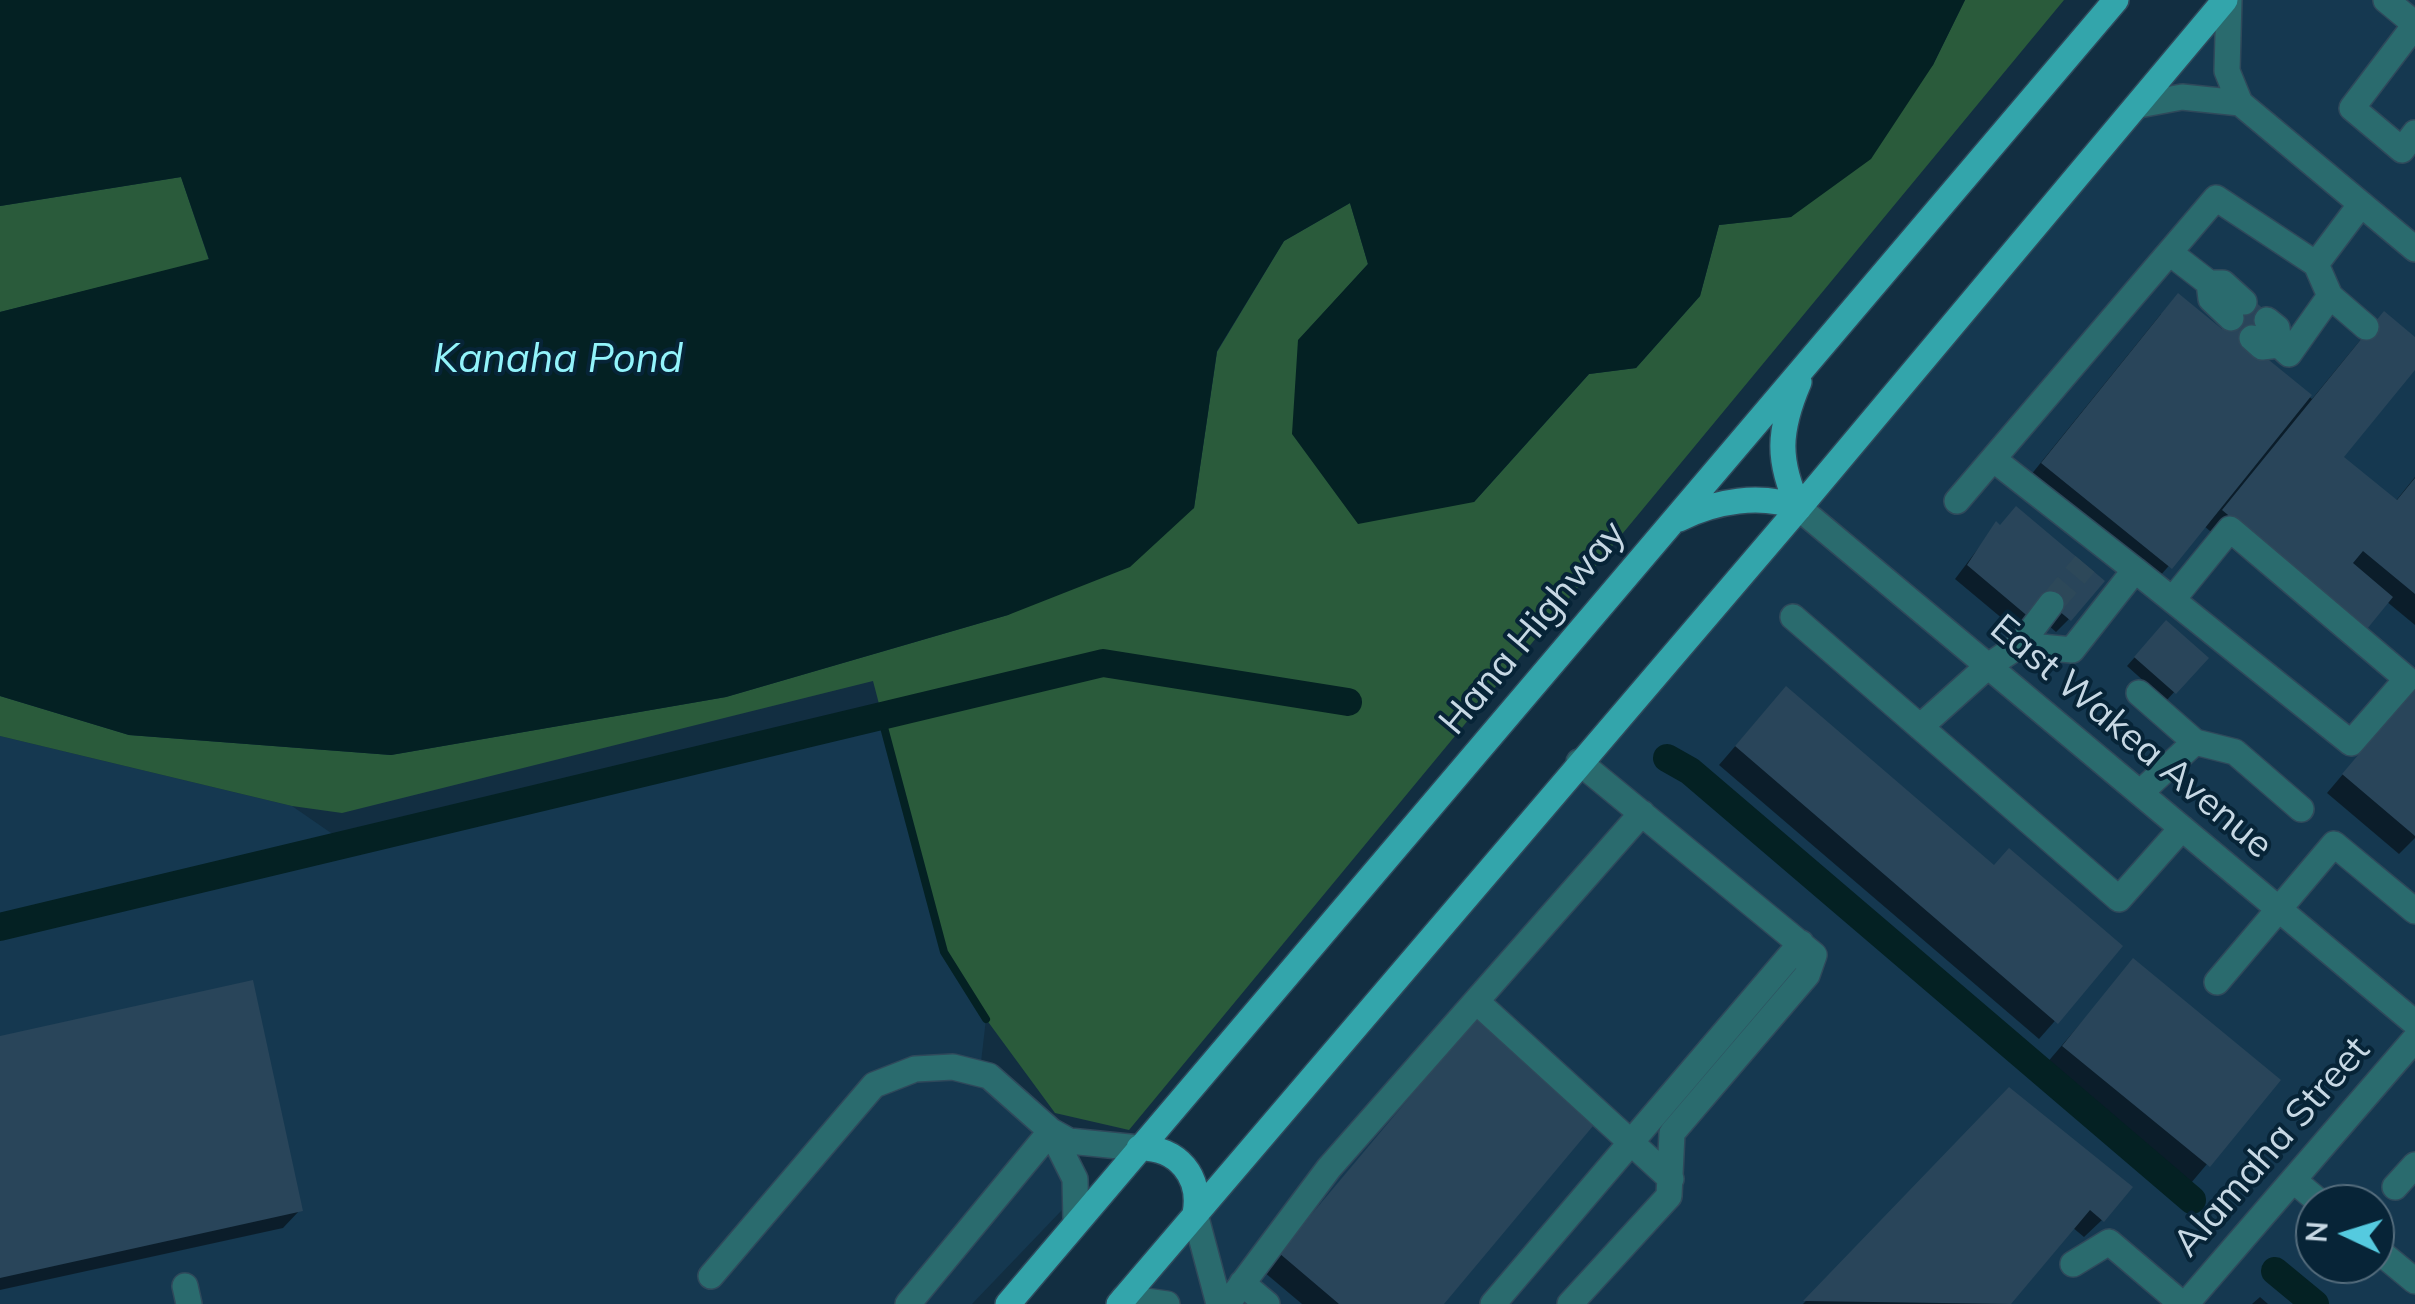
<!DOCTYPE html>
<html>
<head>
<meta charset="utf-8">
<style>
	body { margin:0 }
	#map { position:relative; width:2415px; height:1304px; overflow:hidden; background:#122e41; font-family:Mulish,sans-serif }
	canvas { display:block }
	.north { position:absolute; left:2295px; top:1184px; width:100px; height:100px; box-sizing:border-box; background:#072437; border:2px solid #546c7c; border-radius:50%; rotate:274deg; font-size:28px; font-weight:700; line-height:40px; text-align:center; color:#c7d8e4 }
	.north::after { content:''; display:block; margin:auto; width:35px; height:45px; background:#55cadf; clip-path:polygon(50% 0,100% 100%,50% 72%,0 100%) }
</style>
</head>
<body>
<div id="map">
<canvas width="2415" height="1304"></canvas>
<div class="north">N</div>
</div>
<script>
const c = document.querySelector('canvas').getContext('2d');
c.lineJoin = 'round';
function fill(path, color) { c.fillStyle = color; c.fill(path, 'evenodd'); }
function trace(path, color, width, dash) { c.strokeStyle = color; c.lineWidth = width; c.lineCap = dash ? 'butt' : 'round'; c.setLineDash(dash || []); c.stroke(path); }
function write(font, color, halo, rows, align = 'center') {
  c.font = font + ' Mulish,sans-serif'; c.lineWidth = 8; c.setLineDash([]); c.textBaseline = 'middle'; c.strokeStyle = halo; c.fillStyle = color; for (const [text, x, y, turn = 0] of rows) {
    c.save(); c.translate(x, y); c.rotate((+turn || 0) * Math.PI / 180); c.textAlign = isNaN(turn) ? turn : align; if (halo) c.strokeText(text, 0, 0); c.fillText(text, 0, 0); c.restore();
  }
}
fill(new Path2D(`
	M 2225,0 L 2415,0 L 2415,1304 L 1115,1304 ZM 2315,1204 L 2375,1204 L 2375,1264 L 2315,1264 Z
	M 881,716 L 931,907 L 964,986 L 986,1019 L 980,1071 L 1061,1167 L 1062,1210 L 972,1304 L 0,1304 L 0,736 L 292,806 L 347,844 Z`), '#153850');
fill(new Path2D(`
	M 1965,0 L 2064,0 L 1129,1130 L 1055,1113 L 986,1019 L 944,952 L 873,681 L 342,813 L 292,806 L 0,736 L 0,696 L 129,735 L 391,755 L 726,697 L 1008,615 L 1194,508 L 1217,352 L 1284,241 L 1350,203 L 1368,264 L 1299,340 L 1474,502 L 1589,374 L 1636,368 L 1700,296 L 1719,225 L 1791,217 L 1933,65 Z
	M 181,177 L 209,260 L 0,312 L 0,206 Z`), '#2a5b3b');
fill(new Path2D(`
	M 0,0 L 1965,0 L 1933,65 L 1871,159 L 1791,217 L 1719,225 L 1700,296 L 1636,368 L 1589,374 L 1474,502 L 1358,524 L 1292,434 L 1298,340 L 1368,264 L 1350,203 L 1284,241 L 1217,351 L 1194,508 L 1130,567 L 1008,615 L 726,697 L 391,755 L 129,735 L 0,696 L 0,312 L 209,259 L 181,177 L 0,206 Z`), '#042123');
fill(new Path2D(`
	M 2161,314 L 2220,331 L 2231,317 L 2244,344 L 2312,399 L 2367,332 L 2415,340 L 2415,366 L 2341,457 L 2395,502 L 2415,477 L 2415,625 L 2386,601 L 2348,645 L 2204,526 L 2152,585 L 2026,481 Z
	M 1996,525 L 2069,619 L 2056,632 L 2033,612 L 2016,630 L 1955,579 Z
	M 2158,631 L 2205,658 L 2166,701 L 2127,666 Z
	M 2415,689 L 2415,838 L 2399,854 L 2327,793 Z
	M 1769,707 L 1993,867 L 2120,947 L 2039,1039 L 1719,765 Z
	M 2133,962 L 2278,1080 L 2191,1183 L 2046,1064 Z
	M 0,1038 L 300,1210 L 283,1228 L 0,1290 Z
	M 1460,1038 L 1441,1304 L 1302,1304 L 1264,1272 Z
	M 2009,1090 L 2102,1220 L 2084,1237 L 2072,1227 L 2008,1304 L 1803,1304 Z
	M 2260,1297 L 2268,1304 L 2252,1304 Z`), '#0007');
trace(new Path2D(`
	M 881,716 L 944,952 L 986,1019`), '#042123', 8);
trace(new Path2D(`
	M 1667,758 L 1690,771 L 2192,1200
	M 0,927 L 1103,663 L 1348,702
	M 2275,1271 L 2315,1304`), '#042123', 28);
fill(new Path2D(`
	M 2178,293 L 2222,329 L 2248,296 L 2271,315 L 2248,343 L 2312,395 L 2172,569 L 2041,463 Z
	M 2384,311 L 2415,337 L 2415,370 L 2344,457 L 2397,500 L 2415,478 L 2415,594 L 2363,551 L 2353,563 L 2393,597 L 2367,629 L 2222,510 Z
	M 2016,506 L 2105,581 L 2071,621 L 2046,600 L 2031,619 L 1967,565 L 1996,521 L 2000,525 Z
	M 2166,620 L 2209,658 L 2176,694 L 2134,657 Z
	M 1786,686 L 1994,865 L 2009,848 L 2123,946 L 2058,1024 L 1735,746 Z
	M 2415,688 L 2415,836 L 2342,774 Z
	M 2133,958 L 2281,1080 L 2210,1167 L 2062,1046 Z
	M 253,980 L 303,1211 L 0,1278 L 0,1036 Z
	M 1477,1017 L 1598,1120 L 1444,1304 L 1339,1304 L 1279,1253 Z
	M 2009,1087 L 2133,1187 L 2104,1222 L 2090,1210 L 2011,1304 L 1803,1301 Z`), '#29455a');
trace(new Path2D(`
	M 2051,604 L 2085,564`), '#2d4859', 25, [25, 12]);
const minor = new Path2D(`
	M 2229,0 L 2227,71 L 2240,103 L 2415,249
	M 2386,0 L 2415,24
	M 2415,25 L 2352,108 L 2402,150 L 2415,133
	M 2139,105 L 2182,97 L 2240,103
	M 2170,253 L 2209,283 L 2211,299 L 2231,318
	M 2209,283 L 2223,283 L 2244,302
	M 2330,296 L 2366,327
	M 2252,338 L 2262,347 L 2279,345 L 2277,328 L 2267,320
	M 2279,345 L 2289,354 L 2330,296 L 2316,264
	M 1957,501 L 2216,198 L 2316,264 L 2361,204
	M 1799,508 L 2415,1023
	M 2135,570 L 2351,743 L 2407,679 L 2230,529 L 2173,599
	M 1793,617 L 2119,899 L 2182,828
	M 2020,645 L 2051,604
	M 2139,693 L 2195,742 L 2140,793
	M 1920,727 L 1988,666 L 2020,645 L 2072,650 L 2135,570 L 1993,459
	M 2195,742 L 2235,752 L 2301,809
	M 2217,982 L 2334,844 L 2415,911
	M 1477,1002 L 1671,1179
	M 1051,1131 L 1075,1179 L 1076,1222
	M 2293,1180 L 2322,1204
	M 2395,1187 L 2415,1165
	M 1195,1214 L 1219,1304
	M 2375,1248 L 2415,1281
	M 2073,1264 L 2109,1242 L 2182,1304
	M 711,1276 L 874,1085 L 915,1069 L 953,1067 L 989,1076 L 1051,1131 L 1069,1141 L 1139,1148
	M 1242,1283 L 1267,1304
	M 185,1286 L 189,1304
	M 1124,1298 L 1167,1304
	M 908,1304 L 1051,1131
	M 1227,1304 L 1329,1168 L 1642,813
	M 1493,1304 L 1801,943
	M 1570,1304 L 1669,1196 L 1672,1133 L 1807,975 L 1814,955 L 1579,762
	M 2186,1304 L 2415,1039`);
const major = new Path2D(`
	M 1799,382 C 1778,431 1777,461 1799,508
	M 1679,519 C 1715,501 1761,493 1799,508
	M 1139,1148 C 1178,1147 1202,1177 1195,1214
	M 1008,1304 L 2116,0
	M 1119,1304 L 1799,508 L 2225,0`);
trace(minor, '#2f495b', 28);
trace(major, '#2f495b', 28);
trace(minor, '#2a6b6e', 25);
trace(major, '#33a5ab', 25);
write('38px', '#c7d8e4', '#072437', [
	["Hana Highway",1533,628,-50],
	["East Wakea Avenue",2131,737,40],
	["Alamaha Street",2272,1147,-49]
]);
write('italic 40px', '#93f4fb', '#072437', [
	["Kanaha Pond",558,360]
]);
</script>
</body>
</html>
